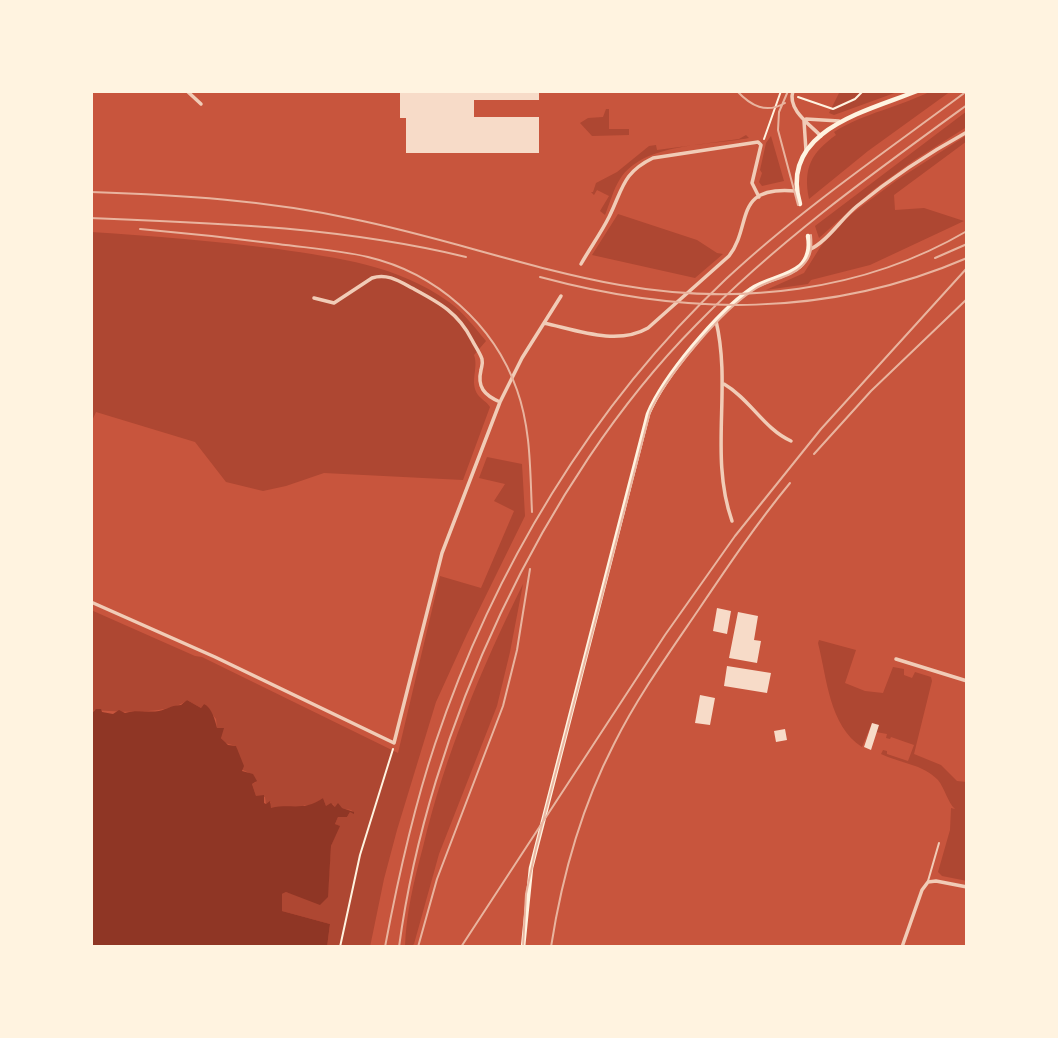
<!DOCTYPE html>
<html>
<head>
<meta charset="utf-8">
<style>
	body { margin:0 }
	#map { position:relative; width:1058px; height:1038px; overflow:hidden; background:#c8553d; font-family:"Exo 2",sans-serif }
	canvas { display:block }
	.frame { position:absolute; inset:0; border:93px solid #fff3e0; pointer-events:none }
</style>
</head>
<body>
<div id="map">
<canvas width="1058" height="1038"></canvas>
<div class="frame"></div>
</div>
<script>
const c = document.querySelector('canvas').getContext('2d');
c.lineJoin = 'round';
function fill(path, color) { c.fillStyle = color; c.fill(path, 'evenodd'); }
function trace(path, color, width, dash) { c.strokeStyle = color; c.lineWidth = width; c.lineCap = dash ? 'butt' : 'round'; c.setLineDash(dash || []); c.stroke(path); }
fill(new Path2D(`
	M 840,91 L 900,91 L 834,115 L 829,113 Z
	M 931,91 L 951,91 L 868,151 L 809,199 C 803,168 811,153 836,135 L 834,132 C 864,113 900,107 931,91 Z
	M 606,109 L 609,109 L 609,129 L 629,129 L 629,135 L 592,136 L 580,123 L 588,118 L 603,117 Z
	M 967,111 L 965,128 L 913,161 L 873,190 L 819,238 L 815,226 Z
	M 746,135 L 749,138 C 709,146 644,142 620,179 C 613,190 610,203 605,215 L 600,211 L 609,196 L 597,190 L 594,195 L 591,192 L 593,192 L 596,183 L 617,172 L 649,146 L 656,145 L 657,150 L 739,139 Z
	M 967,135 L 967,141 L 894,195 L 895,210 L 924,208 L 964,221 L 870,265 L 811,280 L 808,284 L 766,290 L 804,273 L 821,246 L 836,227 L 854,212 L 897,180 Z
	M 771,136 L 784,181 L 762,186 L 759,182 L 762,173 L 760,170 L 766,143 Z
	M 618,214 L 697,240 L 717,253 L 723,254 L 695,278 L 592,255 Z
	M 91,232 C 153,236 215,241 278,249 C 338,258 398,265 449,302 C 463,312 475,328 486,341 L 474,355 C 479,368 469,382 478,395 C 481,399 487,402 490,407 L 463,480 L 324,473 L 286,486 L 263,491 L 226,482 L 195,442 L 96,412 L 91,423 Z
	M 487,457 L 522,464 L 525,516 L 467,634 L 436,702 L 397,830 L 384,879 L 370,947 L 327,947 L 330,924 L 282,911 L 282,894 L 286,892 L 294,894 L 328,890 L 331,846 L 339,826 L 335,824 L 338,817 L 347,817 L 350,812 L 354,813 L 351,810 L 335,807 L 333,804 L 326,806 L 323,798 L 312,806 L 304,805 L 302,808 L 273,809 L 269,806 L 271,802 L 266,804 L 265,797 L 256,796 L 252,784 L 256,782 L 253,775 L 241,769 L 236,746 L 225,743 L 220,736 L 223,729 L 217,728 L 216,719 L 204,704 L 201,708 L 187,700 C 170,715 116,712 94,710 L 91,714 L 91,610 L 195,656 L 202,657 L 398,753 L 440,576 L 481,588 L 514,511 L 494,501 L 505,484 L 479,478 Z
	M 523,584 L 510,652 L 497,706 L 439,854 L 414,944 L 411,947 L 405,947 C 406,914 414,880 423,847 C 445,755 481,669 523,584 Z
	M 819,640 L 856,650 L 845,683 L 865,691 L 883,693 L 893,667 L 904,669 L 904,675 L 912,678 L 915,672 L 931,677 L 932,681 L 914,754 L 941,765 L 957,781 L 967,782 L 967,881 L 942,876 L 938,872 L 950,830 L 951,808 L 955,809 C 948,803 945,789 938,780 C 923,764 899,763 881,754 L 883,750 L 887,751 L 887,754 L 908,761 L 914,745 L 891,737 L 890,739 L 886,738 L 887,734 L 876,732 L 878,725 L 872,723 L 862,747 C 829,726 827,678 818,643 Z`), '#ae4732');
fill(new Path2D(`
	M 187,700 L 201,708 L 204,704 C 212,708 215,720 217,728 L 224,728 L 221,738 L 228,745 L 236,746 L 244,766 L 242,771 L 253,774 L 257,781 L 252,784 L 256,796 L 264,795 L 264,803 L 266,804 L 270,801 L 271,808 C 291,803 303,812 323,798 L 326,806 L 331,803 L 335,807 L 338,803 L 342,808 L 354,812 L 354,814 L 350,812 L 347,817 L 338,817 L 335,824 L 340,826 L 331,846 L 328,897 L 320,905 L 286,892 L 282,894 L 282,911 L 330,924 L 327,947 L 91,947 L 91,714 L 96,709 L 101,709 L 102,712 L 113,714 L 119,710 L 125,713 C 137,709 148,713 159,711 C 168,709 169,706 181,705 Z`), '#8f3625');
fill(new Path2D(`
	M 400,91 L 539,91 L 539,100 L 474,100 L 474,117 L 539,117 L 539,153 L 406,153 L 406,118 L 400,118 Z
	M 717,608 L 731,611 L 727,634 L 713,631 Z
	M 738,612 L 758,616 L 754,640 L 761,641 L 757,663 L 729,658 Z
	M 727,666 L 771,673 L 767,693 L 724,686 Z
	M 700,695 L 715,698 L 710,725 L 695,723 Z
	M 872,723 L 879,725 L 871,750 L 864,747 Z
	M 785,729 L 787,740 L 776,742 L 774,731 Z`), '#f7dbc8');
trace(new Path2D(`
	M 798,97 L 833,109 L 855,99 L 863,91
	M 764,139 L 781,91
	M 340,947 L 360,855 L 393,749`), '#fff3e0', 2);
trace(new Path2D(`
	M 928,881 L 939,843`), '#f1ccb7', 2);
trace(new Path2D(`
	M 187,91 L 201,104
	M 793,91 C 787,109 809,124 821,136
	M 806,119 L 839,121
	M 804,121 L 806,151
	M 809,250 C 828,241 841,219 857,206 C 891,178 929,153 967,132
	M 581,264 C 590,248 601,233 609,217 C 623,189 622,173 653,158 L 758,142 L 761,145 L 752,183 L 759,197
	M 314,298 L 334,303 L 372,278 C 387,273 399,281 412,288 C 438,302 458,312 472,340 C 475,346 480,353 482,359 C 483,364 482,365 481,370 C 477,387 484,395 500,402
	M 716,321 C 732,388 709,456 732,521
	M 544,323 C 576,330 617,346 648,328 L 729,256 C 753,225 732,185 796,191
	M 724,384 C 750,399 764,429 791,441
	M 91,602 L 215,657 L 394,743 L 442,553 L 500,402 L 522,358 L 561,296
	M 896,659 L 967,681
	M 902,947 L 922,890 L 928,882 L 936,881 L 967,887`), '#f1ccb7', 3.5);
trace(new Path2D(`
	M 800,204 C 778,130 868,111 917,91
	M 523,947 L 531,868 L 648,414 C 664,376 717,313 751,289 C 766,279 787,277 800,266 C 809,257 810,247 808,236`), '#fff3e0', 4.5);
trace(new Path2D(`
	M 737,91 C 751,106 766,114 785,103
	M 788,91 L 779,112 L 778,130 L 798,205
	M 523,947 L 526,894 L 536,848 L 650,412 C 666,376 721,311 755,289 C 770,279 791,278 803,265 C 812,256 812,246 811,235`), '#e9b49f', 2);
trace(new Path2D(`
	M 91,192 C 180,195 266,200 353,219 C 443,237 530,269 620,285 C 738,306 863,292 967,231
	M 91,218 C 219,223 341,227 466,257
	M 140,229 C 186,233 232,238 278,244 C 308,248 339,250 368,257 C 436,273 494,324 517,390 C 531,429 530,471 532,512
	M 935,258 L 967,244
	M 540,277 C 685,316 828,318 967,258
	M 814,454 L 871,391 L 967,299
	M 385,947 C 398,878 413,810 435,744 C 493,570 592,405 726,279 C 800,210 885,152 967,91
	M 399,947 C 428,731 542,481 696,325 C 778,241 873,173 967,105
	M 418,947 L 437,879 L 503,706 L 517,650 L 530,569
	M 461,947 L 665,635 L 735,536 L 821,429 L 967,268
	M 551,947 C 562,876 581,808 614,744 C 638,696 669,653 699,609 C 728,566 757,523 790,483`), '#e9b49f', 2);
</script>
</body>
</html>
